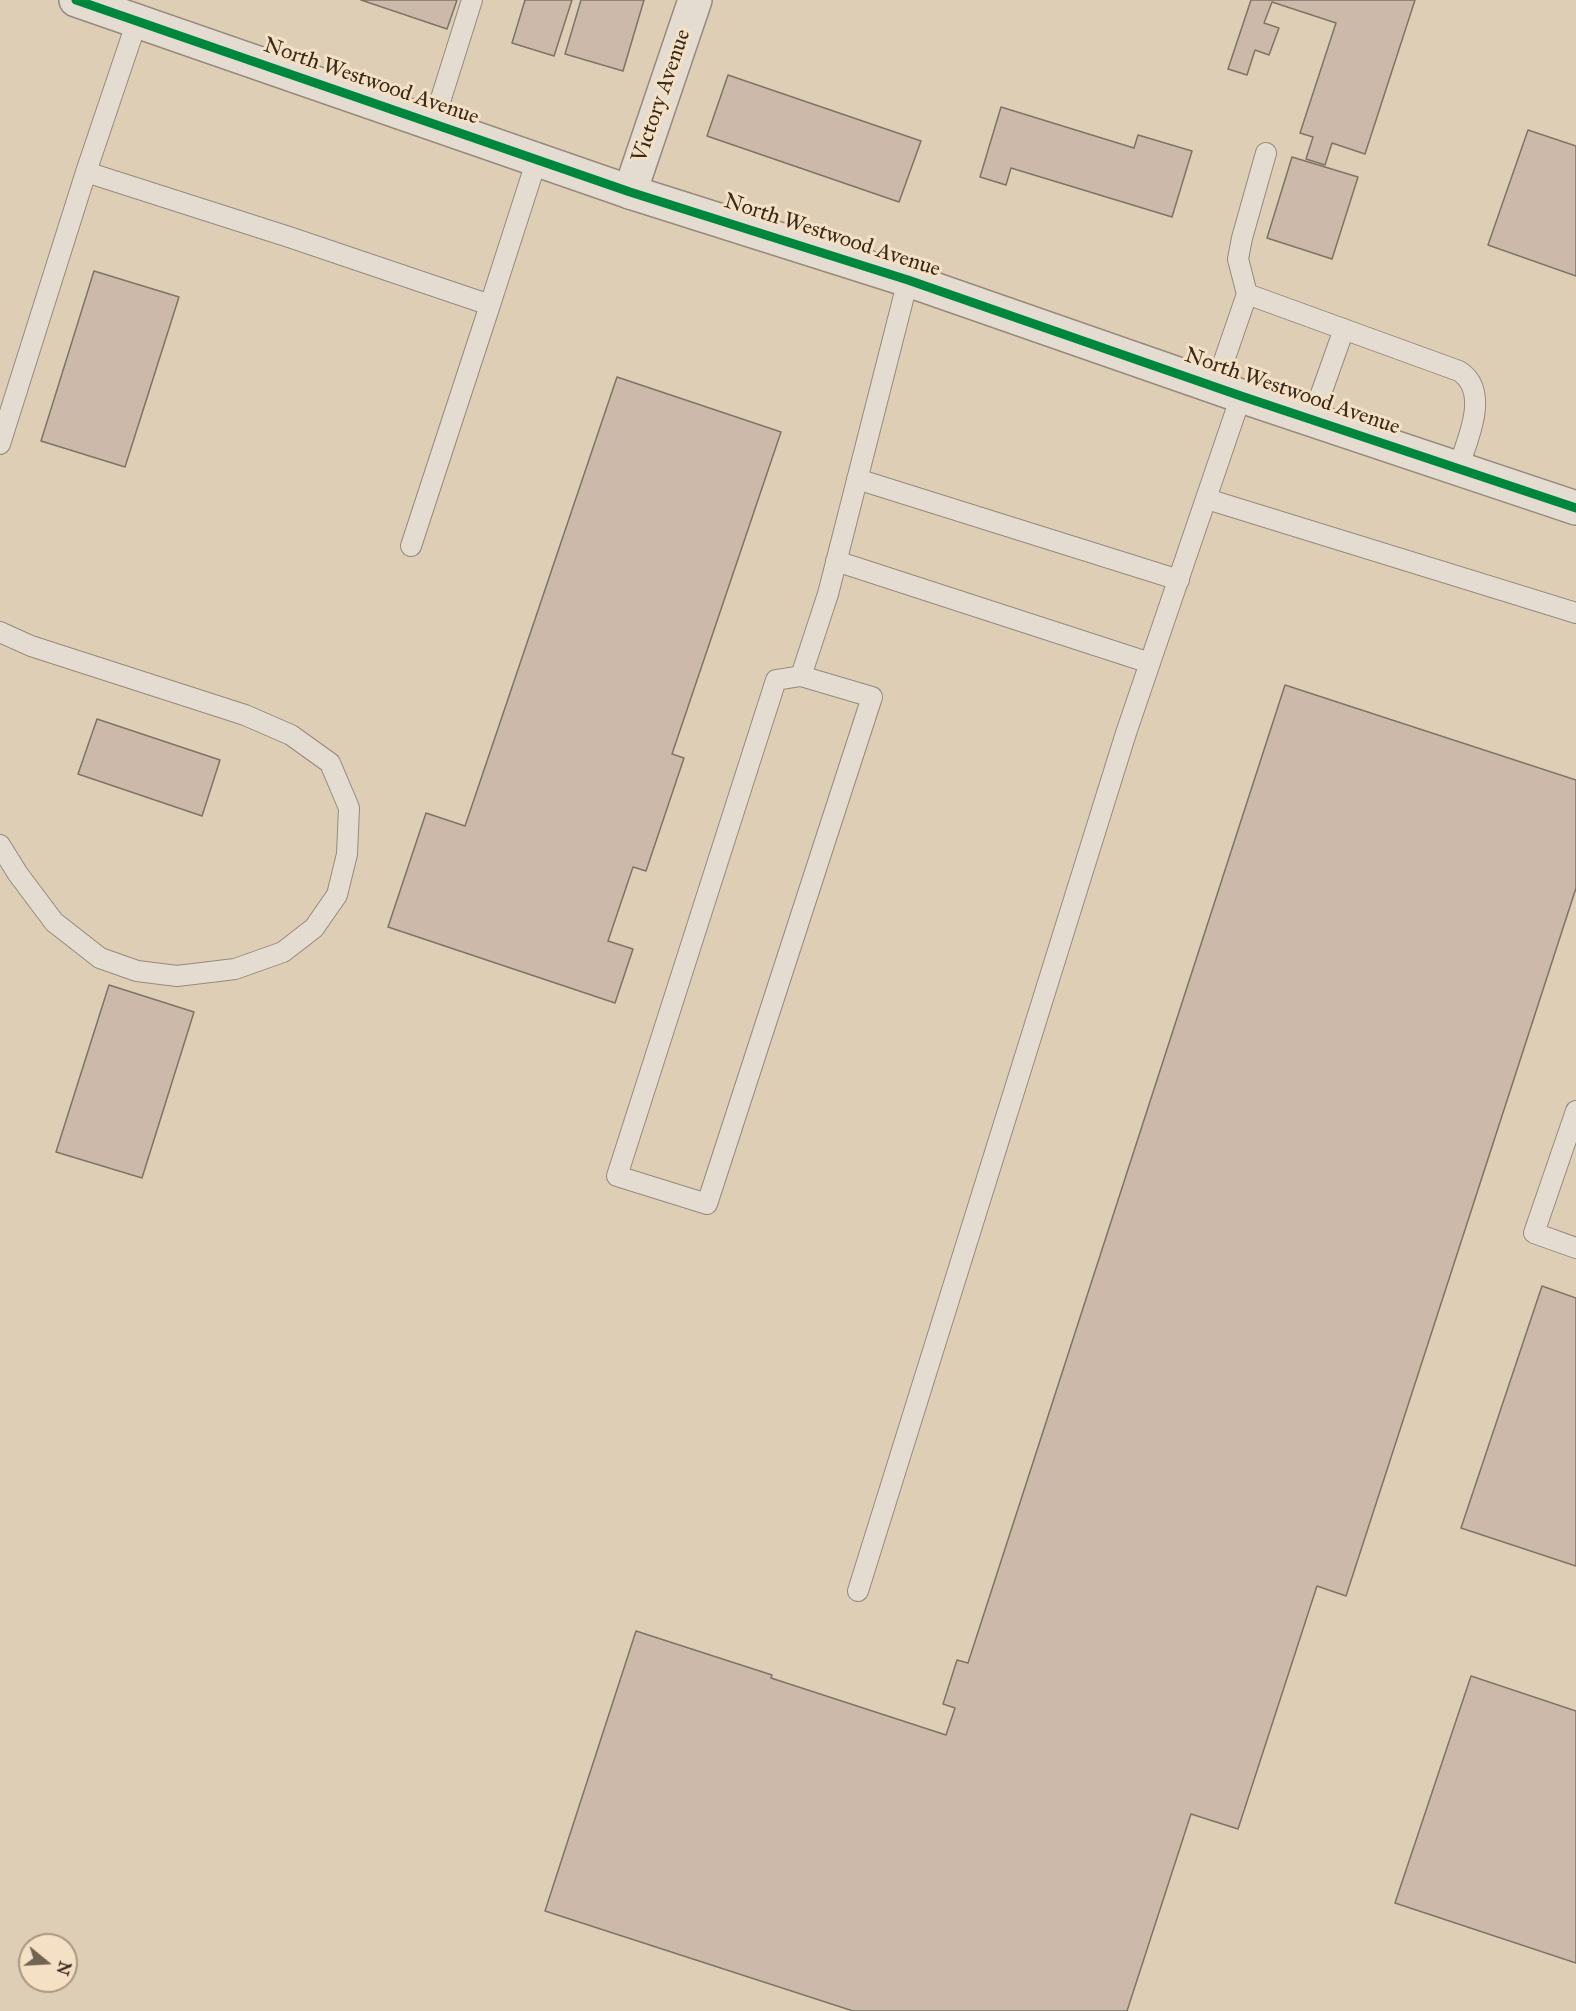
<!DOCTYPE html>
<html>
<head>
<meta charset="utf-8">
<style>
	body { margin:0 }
	#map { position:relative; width:1576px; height:2011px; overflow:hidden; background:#deceb6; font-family:"IM FELL Great Primer",serif }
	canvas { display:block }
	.north { position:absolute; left:18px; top:1933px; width:60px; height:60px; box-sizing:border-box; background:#f4e1c5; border:2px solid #a99881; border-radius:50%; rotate:108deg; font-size:16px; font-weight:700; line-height:24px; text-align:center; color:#392a1c }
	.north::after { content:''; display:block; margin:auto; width:21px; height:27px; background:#736352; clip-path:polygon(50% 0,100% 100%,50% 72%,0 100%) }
</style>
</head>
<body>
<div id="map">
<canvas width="1576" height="2011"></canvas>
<div class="north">N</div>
</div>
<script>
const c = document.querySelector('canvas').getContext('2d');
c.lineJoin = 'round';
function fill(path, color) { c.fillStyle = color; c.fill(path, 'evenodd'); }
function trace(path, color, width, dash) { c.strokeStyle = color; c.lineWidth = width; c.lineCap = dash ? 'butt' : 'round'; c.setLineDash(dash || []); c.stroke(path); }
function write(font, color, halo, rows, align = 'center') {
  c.font = font + ' "IM FELL Great Primer",serif'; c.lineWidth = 6; c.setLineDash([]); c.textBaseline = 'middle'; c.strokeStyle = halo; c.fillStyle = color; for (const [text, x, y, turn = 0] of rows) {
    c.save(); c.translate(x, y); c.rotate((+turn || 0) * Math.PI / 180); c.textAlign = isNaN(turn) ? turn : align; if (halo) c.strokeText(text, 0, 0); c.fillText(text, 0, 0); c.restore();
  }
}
const building = new Path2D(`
	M 361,0 L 457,0 L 447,29 Z
	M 525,0 L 572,0 L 554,56 L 512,43 Z
	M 581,0 L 644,0 L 623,71 L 565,54 Z
	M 1251,0 L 1415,0 L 1365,154 L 1332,143 L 1325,165 L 1306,159 L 1313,137 L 1300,133 L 1336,23 L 1272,2 L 1264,23 L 1279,28 L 1269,55 L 1255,50 L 1247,75 L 1228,69 Z
	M 728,75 L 921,141 L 899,202 L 707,136 Z
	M 1001,107 L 1134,148 L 1138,135 L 1192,151 L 1172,217 L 1011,168 L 1006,185 L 980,177 Z
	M 1528,130 L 1576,146 L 1576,276 L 1488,245 Z
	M 1292,157 L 1358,177 L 1332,259 L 1267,238 Z
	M 94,271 L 179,297 L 125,467 L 41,441 Z
	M 617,377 L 781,432 L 672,754 L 684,758 L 646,871 L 633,867 L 608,941 L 633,949 L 615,1003 L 388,927 L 426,813 L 465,826 Z
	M 1285,685 L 1576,780 L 1576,888 L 1346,1596 L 1317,1586 L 1238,1829 L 1191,1814 L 1127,2011 L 853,2011 L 545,1911 L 636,1631 L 772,1675 L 771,1678 L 946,1735 L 955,1708 L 943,1704 L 957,1660 L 968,1663 Z
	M 97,719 L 220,760 L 202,816 L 78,774 Z
	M 109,985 L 194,1012 L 142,1178 L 56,1152 Z
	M 1542,1286 L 1576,1298 L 1576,1566 L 1461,1528 Z
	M 1471,1676 L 1576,1711 L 1576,1963 L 1395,1903 Z`);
fill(building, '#cdb9a9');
trace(building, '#7e7466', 1.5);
const service = new Path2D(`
	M 433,124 L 472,0
	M 86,172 L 289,237 L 490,305 L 537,159
	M 1247,294 L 1459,371 C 1491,391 1467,441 1458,468
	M 1215,387 L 1247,294 L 1238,259 L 1242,238 L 1266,153
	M 1312,419 L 1344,329
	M 0,444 L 86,172 L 137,21
	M 857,479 L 1179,580
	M 1207,499 L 1576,613
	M 411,546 L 490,305
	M 836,561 L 1150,663
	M 0,632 L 31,646 L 245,715 L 291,735 L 330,763 L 349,808 L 347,854 L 337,895 L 314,928 L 283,952 L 235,969 L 177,976 L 137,971 L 100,958 L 54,922 L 18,874 L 0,845
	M 801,676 L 776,680 L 617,1176 L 707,1204 L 872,697 L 801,676 L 828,594 L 908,280
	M 1576,1111 L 1534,1233 L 1576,1248
	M 858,1591 L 1126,733 L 1241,396`);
const minor = new Path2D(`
	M 630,192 L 695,0`);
const tertiary = new Path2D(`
	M 76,0 L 630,192 L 908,280 L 1241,396 L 1576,508`);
trace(service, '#958a7b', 22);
trace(minor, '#958a7b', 36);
trace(tertiary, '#958a7b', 36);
trace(service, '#e4dcd0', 20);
trace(minor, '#e4dcd0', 33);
trace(tertiary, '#e4dcd0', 33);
trace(new Path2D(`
	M 76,0 L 630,192 L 908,280 L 1241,396 L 1576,508`), '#00873e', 9);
write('22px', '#392a1c', '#f4e1c5', [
	["North Westwood Avenue",371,82,19],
	["Victory Avenue",662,96,-71],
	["North Westwood Avenue",832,236,18],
	["North Westwood Avenue",1292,392,19]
]);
</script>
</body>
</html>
